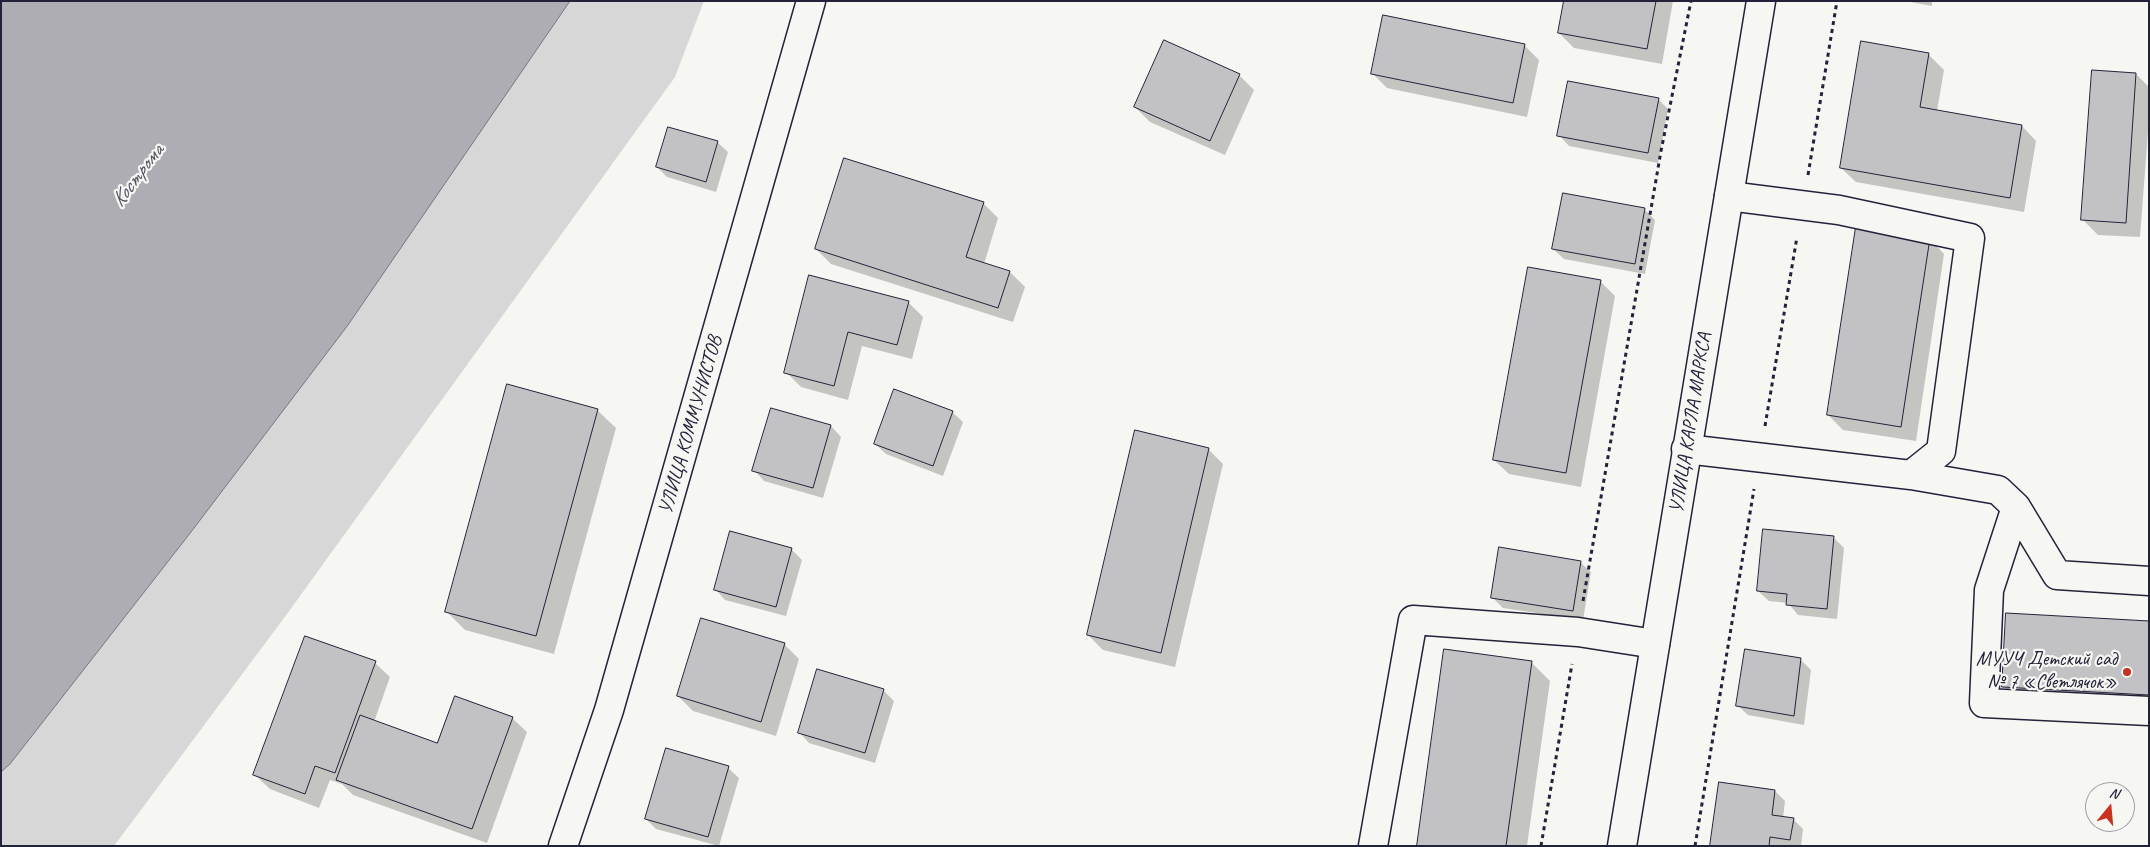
<!DOCTYPE html>
<html>
<head>
<meta charset="utf-8">
<style>
	body { margin:0 }
	#map { position:relative; width:2150px; height:847px; overflow:hidden; background:#f6f6f2; font-family:Caveat,sans-serif }
	canvas { display:block }
	.frame { position:absolute; inset:0; border:2px solid #22223b; pointer-events:none }
	.north { position:absolute; left:2085px; top:782px; width:50px; height:50px; box-sizing:border-box; background:#f6f6f2; border:1px solid #a1a1a9; border-radius:50%; rotate:17deg; font-size:14px; font-weight:700; line-height:20px; text-align:center; color:#22223b }
	.north::after { content:''; display:block; margin:auto; width:18px; height:22px; background:#c8321e; clip-path:polygon(50% 0,100% 100%,50% 72%,0 100%) }
</style>
</head>
<body>
<div id="map">
<canvas width="2150" height="847"></canvas>
<div class="frame"></div>
<div class="north">N</div>
</div>
<script>
const c = document.querySelector('canvas').getContext('2d');
c.lineJoin = 'round';
function fill(path, color) { c.fillStyle = color; c.fill(path, 'evenodd'); }
function trace(path, color, width, dash) { c.strokeStyle = color; c.lineWidth = width; c.lineCap = dash ? 'butt' : 'round'; c.setLineDash(dash || []); c.stroke(path); }
function write(font, color, halo, rows, align = 'center') {
  c.font = font + ' Caveat,sans-serif'; c.lineWidth = 4.5; c.setLineDash([]); c.textBaseline = 'middle'; c.strokeStyle = halo; c.fillStyle = color; for (const [text, x, y, turn = 0] of rows) {
    c.save(); c.translate(x, y); c.rotate((+turn || 0) * Math.PI / 180); c.textAlign = isNaN(turn) ? turn : align; if (halo) c.strokeText(text, 0, 0); c.fillText(text, 0, 0); c.restore();
  }
}
fill(new Path2D(`
	M 570,1 L 704,1 L 675,77 L 287,614 L 114,846 L 1,846 L 1,772 L 10,764 L 191,532 L 348,325 Z`), '#d7d7d7');
const water = new Path2D(`
	M 1,1 L 570,1 L 348,325 L 191,532 L 10,764 L 1,772 Z`);
fill(water, '#adadb3');
trace(water, '#757583', 1);
fill(new Path2D(`
	M 1565,1 L 1673,1 L 1662,64 L 1574,48 L 1559,33 Z
	M 1905,1 L 1932,1 L 1932,6 Z
	M 1862,43 L 1929,55 L 1944,70 L 1937,111 L 2022,126 L 2036,141 L 2024,212 L 1856,182 L 1841,168 Z
	M 1524,45 L 1539,60 L 1527,117 L 1387,88 L 1372,73 Z
	M 2093,71 L 2136,74 L 2149,87 L 2149,119 L 2140,237 L 2098,235 L 2083,220 Z
	M 1239,75 L 1254,90 L 1225,155 L 1150,122 L 1135,107 Z
	M 1658,99 L 1668,109 L 1658,163 L 1569,146 L 1559,135 Z
	M 717,142 L 728,152 L 716,192 L 667,177 L 657,167 Z
	M 983,203 L 998,218 L 984,264 L 1010,272 L 1025,287 L 1013,322 L 831,264 L 816,249 Z
	M 1644,209 L 1655,220 L 1645,274 L 1564,259 L 1553,249 Z
	M 1930,239 L 1944,254 L 1916,441 L 1843,430 L 1828,415 Z
	M 810,277 L 908,302 L 923,317 L 912,359 L 862,346 L 848,400 L 801,387 L 786,372 Z
	M 1600,281 L 1615,296 L 1581,487 L 1509,474 L 1494,460 Z
	M 597,410 L 616,428 L 554,654 L 465,630 L 446,611 Z
	M 952,412 L 963,422 L 943,476 L 886,454 L 875,444 Z
	M 831,426 L 841,437 L 823,498 L 764,481 L 754,470 Z
	M 1208,449 L 1223,464 L 1175,667 L 1103,650 L 1088,635 Z
	M 1833,537 L 1844,548 L 1837,619 L 1798,615 L 1788,603 L 1769,601 L 1758,591 Z
	M 791,549 L 802,560 L 786,616 L 725,600 L 715,589 Z
	M 1580,562 L 1591,572 L 1583,620 L 1503,608 L 1492,597 Z
	M 2149,623 L 2149,704 L 2014,696 L 2003,686 Z
	M 784,644 L 799,659 L 776,736 L 693,711 L 678,696 Z
	M 1800,659 L 1811,670 L 1804,725 L 1748,715 L 1737,705 Z
	M 1531,662 L 1550,681 L 1527,846 L 1418,846 Z
	M 375,663 L 390,677 L 374,722 L 438,745 L 512,718 L 527,732 L 487,843 L 353,795 L 342,784 L 330,780 L 319,808 L 270,789 L 255,775 Z
	M 883,690 L 894,701 L 875,763 L 809,743 L 799,732 Z
	M 728,768 L 739,778 L 719,846 L 656,829 L 646,819 Z
	M 1775,791 L 1785,801 L 1783,818 L 1793,819 L 1803,829 L 1801,846 L 1712,846 Z`), '#0003');
const building = new Path2D(`
	M 1564,1 L 1656,1 L 1647,49 L 1558,33 Z
	M 1383,15 L 1525,44 L 1513,103 L 1371,74 Z
	M 1164,40 L 1240,74 L 1210,141 L 1134,107 Z
	M 1861,41 L 1929,53 L 1920,107 L 2022,125 L 2010,198 L 1840,168 Z
	M 2092,70 L 2136,73 L 2126,223 L 2081,220 Z
	M 1568,81 L 1659,98 L 1648,153 L 1557,136 Z
	M 668,127 L 718,141 L 706,182 L 656,167 Z
	M 844,158 L 984,202 L 966,257 L 1010,271 L 998,308 L 815,249 Z
	M 1563,193 L 1645,208 L 1635,264 L 1552,249 Z
	M 1856,227 L 1930,238 L 1901,427 L 1827,415 Z
	M 1528,267 L 1601,280 L 1566,473 L 1493,460 Z
	M 809,275 L 909,301 L 897,345 L 848,332 L 834,386 L 784,373 Z
	M 507,384 L 598,409 L 536,636 L 445,612 Z
	M 894,389 L 953,411 L 933,466 L 874,444 Z
	M 771,408 L 831,425 L 813,488 L 752,471 Z
	M 1135,430 L 1209,448 L 1161,653 L 1087,635 Z
	M 1763,529 L 1834,536 L 1827,609 L 1786,605 L 1787,594 L 1757,591 Z
	M 730,531 L 792,548 L 776,607 L 714,590 Z
	M 1499,547 L 1581,561 L 1573,611 L 1491,598 Z
	M 2006,613 L 2149,621 L 2149,695 L 2002,687 Z
	M 701,618 L 785,643 L 761,722 L 677,696 Z
	M 305,636 L 376,661 L 335,773 L 315,766 L 305,794 L 253,775 Z
	M 1444,649 L 1532,661 L 1506,846 L 1417,846 Z
	M 1745,649 L 1801,658 L 1794,716 L 1736,706 Z
	M 817,669 L 884,689 L 865,753 L 798,733 Z
	M 455,696 L 513,717 L 472,829 L 336,780 L 360,715 L 437,743 Z
	M 666,748 L 729,766 L 708,837 L 645,819 Z
	M 1719,782 L 1775,790 L 1772,815 L 1794,818 L 1790,840 L 1770,837 L 1769,846 L 1710,846 Z`);
fill(building, '#c2c2c4');
trace(building, '#22223b', 1);
const minor = new Path2D(`
	M 1686,449 L 1911,475 L 1941,451 L 1970,238 L 1839,210 L 1729,196
	M 1911,475 L 1998,490 L 2016,507 L 2057,575 L 2149,581
	M 2016,507 L 1989,590 L 1984,703 L 2149,711
	M 563,846 L 609,710 L 811,1
	M 1373,846 L 1413,620 L 1578,632 L 1655,644`);
const major = new Path2D(`
	M 1622,846 L 1761,1`);
trace(minor, '#22223b', 31);
trace(major, '#22223b', 31);
trace(new Path2D(`
	M 1808,175 L 1837,1
	M 1765,426 L 1797,237
	M 1583,601 L 1661,151 L 1691,1
	M 1541,846 L 1572,664
	M 1695,846 L 1754,489`), '#22223b', 3, [4, 4]);
trace(minor, '#f6f6f2', 28);
trace(major, '#f6f6f2', 28);
for (const [x, y, r, color] of [
	[2127,672,5,"#c8321e"]
]) { const dot = new Path2D(); dot.arc(x, y, r, 0, 2 * Math.PI); c.fillStyle = color; c.fill(dot); trace(dot, '#f6f6f2', 2); }
write('20px', '#22223b', '#f6f6f2', [
	["УЛИЦА КАРЛА МАРКСА",1691,423,-81],
	["УЛИЦА КОММУНИСТОВ",691,425,-74]
]);
write('20px', '#22223b', '#f6f6f2', [
	["МУУЧ Детский сад",2117,660],
	["№ 7 «Светлячок»",2117,683]
], 'right');
write('italic 21px', '#535365', '#f6f6f2', [
	["Кострома",138,176,-53]
]);
</script>
</body>
</html>
